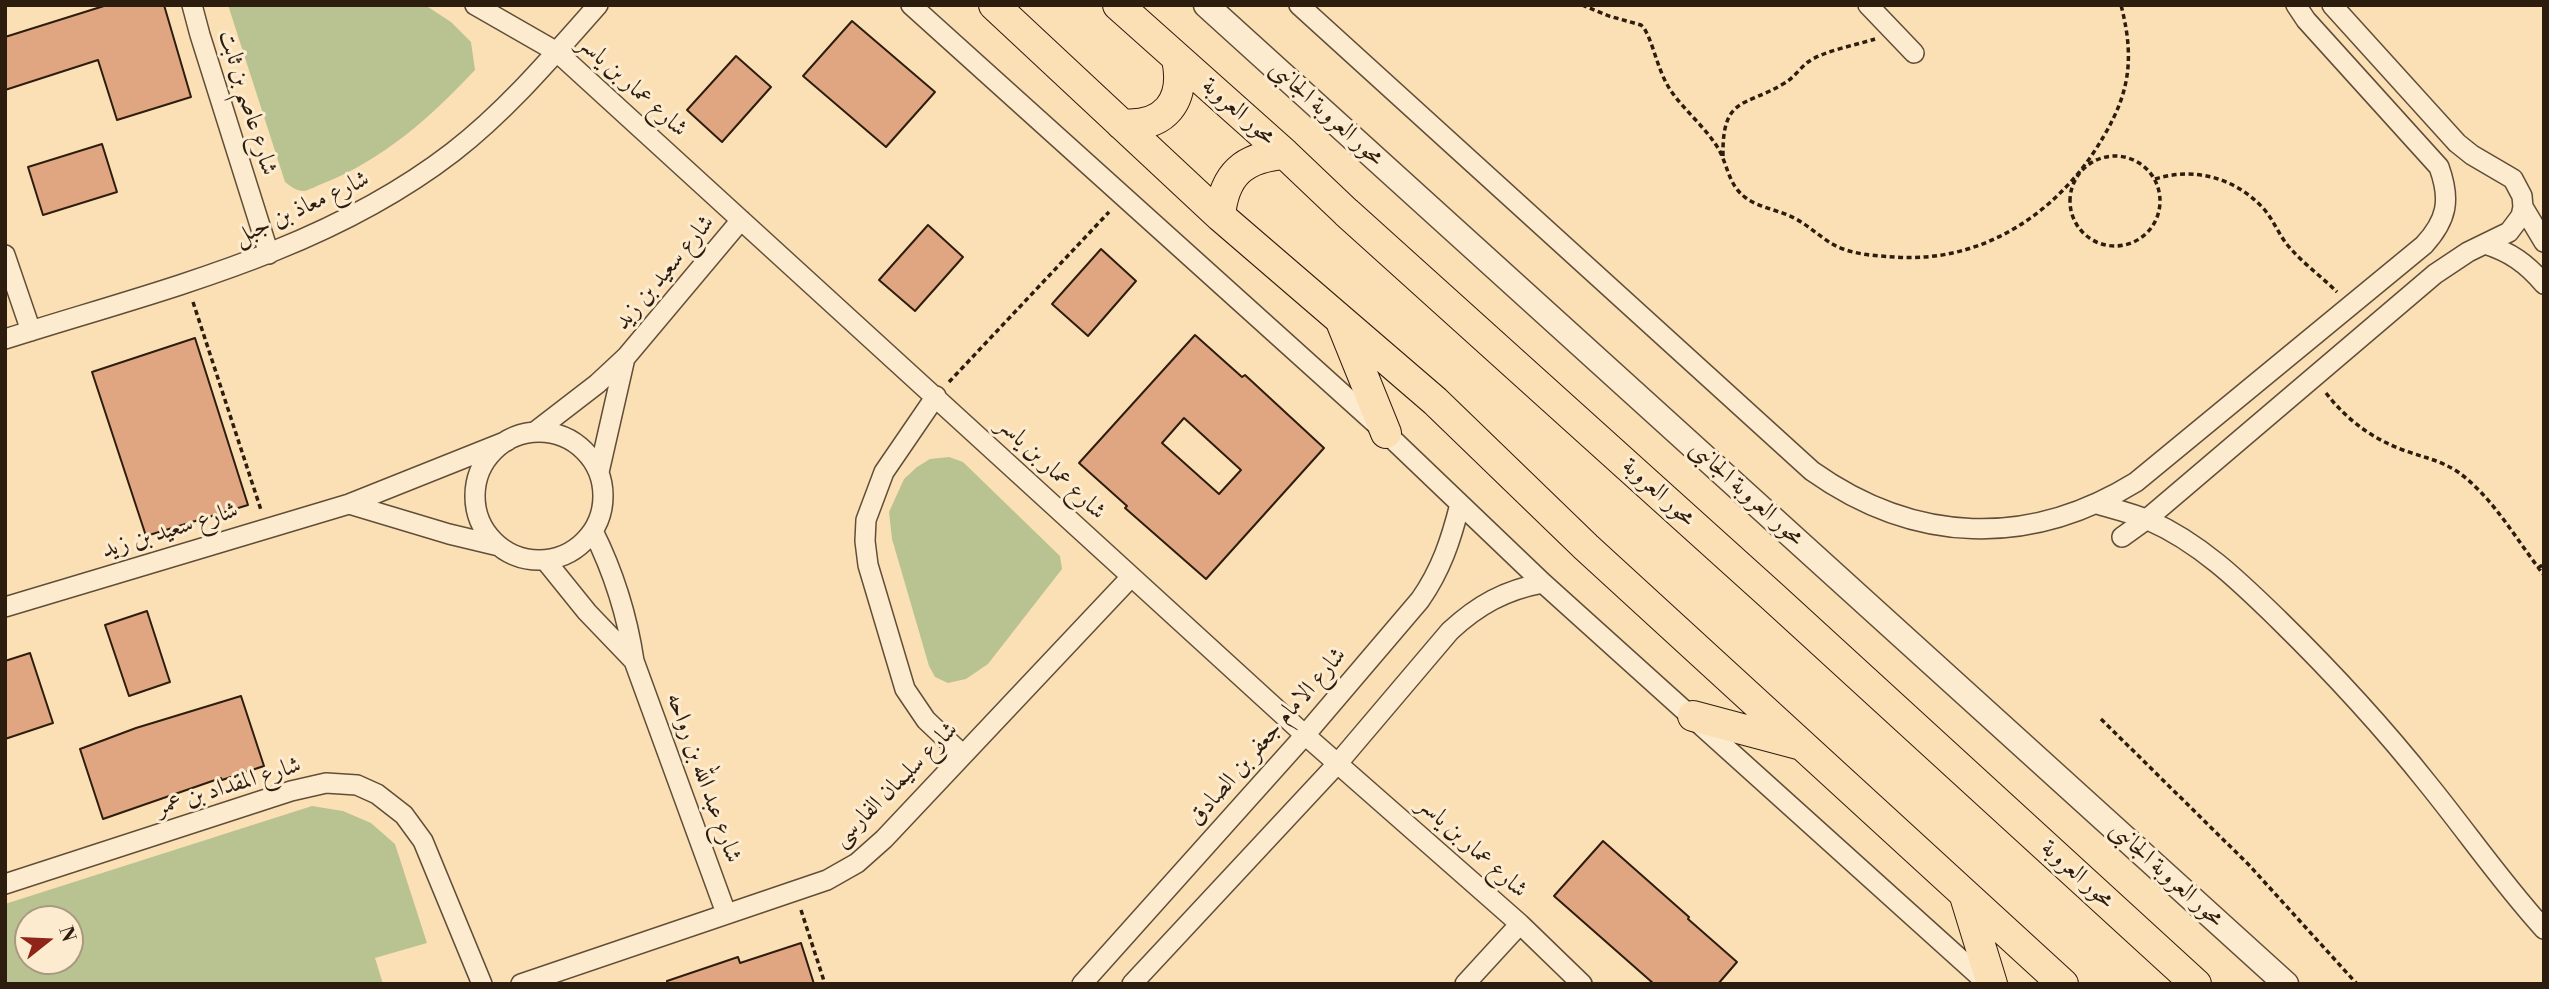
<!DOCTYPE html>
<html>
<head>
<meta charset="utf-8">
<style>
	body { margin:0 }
	#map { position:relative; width:2549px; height:989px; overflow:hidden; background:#fce0b5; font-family:"Libre Bodoni",serif }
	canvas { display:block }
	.frame { position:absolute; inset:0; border:7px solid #2d1d0f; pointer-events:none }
	.north { position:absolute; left:14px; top:905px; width:70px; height:70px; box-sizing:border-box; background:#fdebcf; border:2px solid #aa9982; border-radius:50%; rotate:72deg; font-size:19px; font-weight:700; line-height:28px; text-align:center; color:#2d1d0f }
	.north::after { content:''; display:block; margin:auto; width:24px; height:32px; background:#8f2418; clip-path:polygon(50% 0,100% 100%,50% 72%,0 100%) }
</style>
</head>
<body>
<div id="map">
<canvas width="2549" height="989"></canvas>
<div class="frame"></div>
<div class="north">N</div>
</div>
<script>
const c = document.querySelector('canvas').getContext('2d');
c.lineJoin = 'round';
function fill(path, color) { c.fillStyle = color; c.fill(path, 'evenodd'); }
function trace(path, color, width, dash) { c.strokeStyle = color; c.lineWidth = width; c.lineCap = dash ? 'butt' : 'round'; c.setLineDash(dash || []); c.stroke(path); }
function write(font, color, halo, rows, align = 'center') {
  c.font = font + ' "Libre Bodoni",Amiri,serif'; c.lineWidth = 6; c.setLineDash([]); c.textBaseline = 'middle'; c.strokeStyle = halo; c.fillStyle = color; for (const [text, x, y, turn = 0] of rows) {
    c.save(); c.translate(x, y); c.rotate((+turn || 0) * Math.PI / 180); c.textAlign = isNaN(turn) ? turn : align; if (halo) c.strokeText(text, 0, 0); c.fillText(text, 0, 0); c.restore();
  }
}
fill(new Path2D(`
	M 228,5 L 425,5 L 451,22 L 471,42 L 475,70 C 432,116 383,160 324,183 C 318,185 310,190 304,191 C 296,191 290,186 285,182 Z
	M 949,457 L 963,462 L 1060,556 L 1062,569 L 988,664 L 966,679 L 948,683 L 935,677 L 929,666 L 892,539 L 889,512 L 904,479 L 917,467 L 930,459 Z
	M 312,806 L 343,811 L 371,823 L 395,844 L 427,943 L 375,958 L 383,984 L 5,984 L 5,904 ZM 28,919 L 70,919 L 70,961 L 28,961 Z`), '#b9c392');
const building = new Path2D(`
	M 107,5 L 164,5 L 191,97 L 117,120 L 98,60 L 5,90 L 5,37 Z
	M 852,21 L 935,92 L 886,147 L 803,76 Z
	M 736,56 L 771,87 L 722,142 L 687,110 Z
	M 102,144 L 117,192 L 43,215 L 28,167 Z
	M 928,225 L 963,257 L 915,311 L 879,280 Z
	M 1101,249 L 1136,281 L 1088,336 L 1052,304 Z
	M 1195,335 L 1242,377 L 1245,375 L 1324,448 L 1206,579 L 1125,508 L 1127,506 L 1079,463 ZM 1184,418 L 1241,470 L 1219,494 L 1162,443 Z
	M 195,338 L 248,505 L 146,536 L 92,372 Z
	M 147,611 L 170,682 L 129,696 L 105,625 Z
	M 30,653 L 53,723 L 5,739 L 5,661 Z
	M 241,696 L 264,766 L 222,780 L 221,778 L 103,819 L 80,749 L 136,728 Z
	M 1603,841 L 1689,917 L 1688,919 L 1737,962 L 1718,984 L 1654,984 L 1554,896 Z
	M 801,943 L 814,984 L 667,984 L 667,981 L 738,957 L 740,963 Z`);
fill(building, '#dfa681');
trace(building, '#2d1d0f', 2);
const minor = new Path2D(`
	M 192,5 L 200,35 L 269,254
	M 475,5 L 557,52 L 1305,735 L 1520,924 L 1582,984
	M 911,5 L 1386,433 L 1543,583 L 1988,984
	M 1299,5 L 1812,471 C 1915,544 2029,548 2136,482 L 2424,245 C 2447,220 2451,200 2439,167 L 2306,20 L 2296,5
	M 1868,5 L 1914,53
	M 2523,207 L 2544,242
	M 2485,244 C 2510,252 2526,263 2544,284
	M 5,255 L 31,331
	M 5,339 C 159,290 322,253 453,152 C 507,110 552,57 598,5
	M 936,396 L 884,472 L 866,520 L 865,541 L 868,565 L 905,689 L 926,720 L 963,755
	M 536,431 L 597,384 L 626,357 L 741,220
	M475 496a64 64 0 1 1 128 0a64 64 0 1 1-128 0Z
	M 599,472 L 625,358
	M 349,504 L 449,534 L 499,546
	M 2097,504 C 2114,509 2132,513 2148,520 C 2199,542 2239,581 2278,619 C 2331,671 2382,726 2428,784 C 2467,832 2502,883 2544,929
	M 593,531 C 614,573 627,614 634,661 L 726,913
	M 2122,537 L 2147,519 L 2435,274 L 2468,252 L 2509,232 L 2521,216 L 2523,207 L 2522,196 L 2513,179 L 2472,155 L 2457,143 L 2332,5
	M 545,560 L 587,612 L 634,661
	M 5,607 L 349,504 L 507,441
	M 5,884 L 291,791 L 326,783 L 357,785 L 377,794 L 404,815 L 423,841 L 482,984
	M 521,984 L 827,880 L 857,863 L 884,839 L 1131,577
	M 1082,984 L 1305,735 L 1420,600 C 1441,570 1451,540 1460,504
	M 1132,984 L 1338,763 L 1450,631 C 1478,605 1505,590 1543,583
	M 1465,984 L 1520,924`);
const tertiary = new Path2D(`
	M 1206,5 L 2286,984`);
const primary = new Path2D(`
	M 994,5 L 1220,216 L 1435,401 L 1586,547 L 2063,984
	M 1118,5 L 1285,154 L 1346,212 L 1773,597 L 2196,984
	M 1121,124 C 1165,128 1186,101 1177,59
	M 1220,216 C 1224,174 1244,157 1285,154
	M 1342,324 L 1386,433
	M 1693,716 L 1798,744
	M 1965,896 L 1992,984`);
trace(minor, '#614e38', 22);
trace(tertiary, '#614e38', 27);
trace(primary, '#2d1d0f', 32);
trace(new Path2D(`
	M 1582,5 L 1609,16 L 1641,25 L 1644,28 C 1655,47 1657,70 1671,91 C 1685,111 1705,127 1718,148 C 1728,165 1728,185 1746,198 C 1760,208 1779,210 1794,218 C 1812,227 1824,242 1843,249 C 1860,255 1878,256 1895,257 C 1976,263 2047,220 2092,155 C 2127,102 2137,67 2121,5
	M2070 201a45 45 0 1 1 90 0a45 45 0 1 1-90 0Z
	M 1723,156 C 1722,96 1745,107 1783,84 C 1793,79 1799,69 1808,62 C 1823,51 1856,45 1875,39
	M 2155,179 C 2194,167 2234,177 2263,208 C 2274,220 2279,236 2290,248 C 2304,264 2322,277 2337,292
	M 193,302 L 261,510
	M 949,382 L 1109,212
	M 2326,393 C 2346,419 2371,438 2403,450 C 2422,457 2440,460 2458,472 C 2493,497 2517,541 2544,575
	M 2538,568 L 2544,564
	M 2101,719 L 2249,865 L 2357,984
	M 801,910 L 825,984`), '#2d1d0f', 3.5, [5, 3.5]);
trace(minor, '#fdebcf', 19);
trace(tertiary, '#fdebcf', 24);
trace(primary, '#fce0b5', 30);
write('24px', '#2d1d0f', '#fdebcf', [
	["شارع عمار بن ياسر",632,87,42],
	["شارع عاصم بن ثابت",247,103,73],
	["محور العروبة",1238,112,41],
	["محور العروبة الجانبى",1326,114,42],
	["شارع معاذ بن جبل",302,209,-25],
	["شارع سعيد بن زيد",665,273,-50],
	["شارع عمار بن ياسر",1051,469,43],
	["محور العروبة",1658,493,42],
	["محور العروبة الجانبى",1746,494,42],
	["شارع سعيد بن زيد",170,531,-17],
	["شارع الامام جعفر بن الصادق",1268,737,-49],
	["شارع عبد الله بن رواحه",703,778,70],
	["شارع سليمان الفارسى",896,785,-45],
	["شارع المقداد بن عمر",229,787,-17],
	["شارع عمار بن ياسر",1472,848,42],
	["محور العروبة",2077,875,42],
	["محور العروبة الجانبى",2166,875,42]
]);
</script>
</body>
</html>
